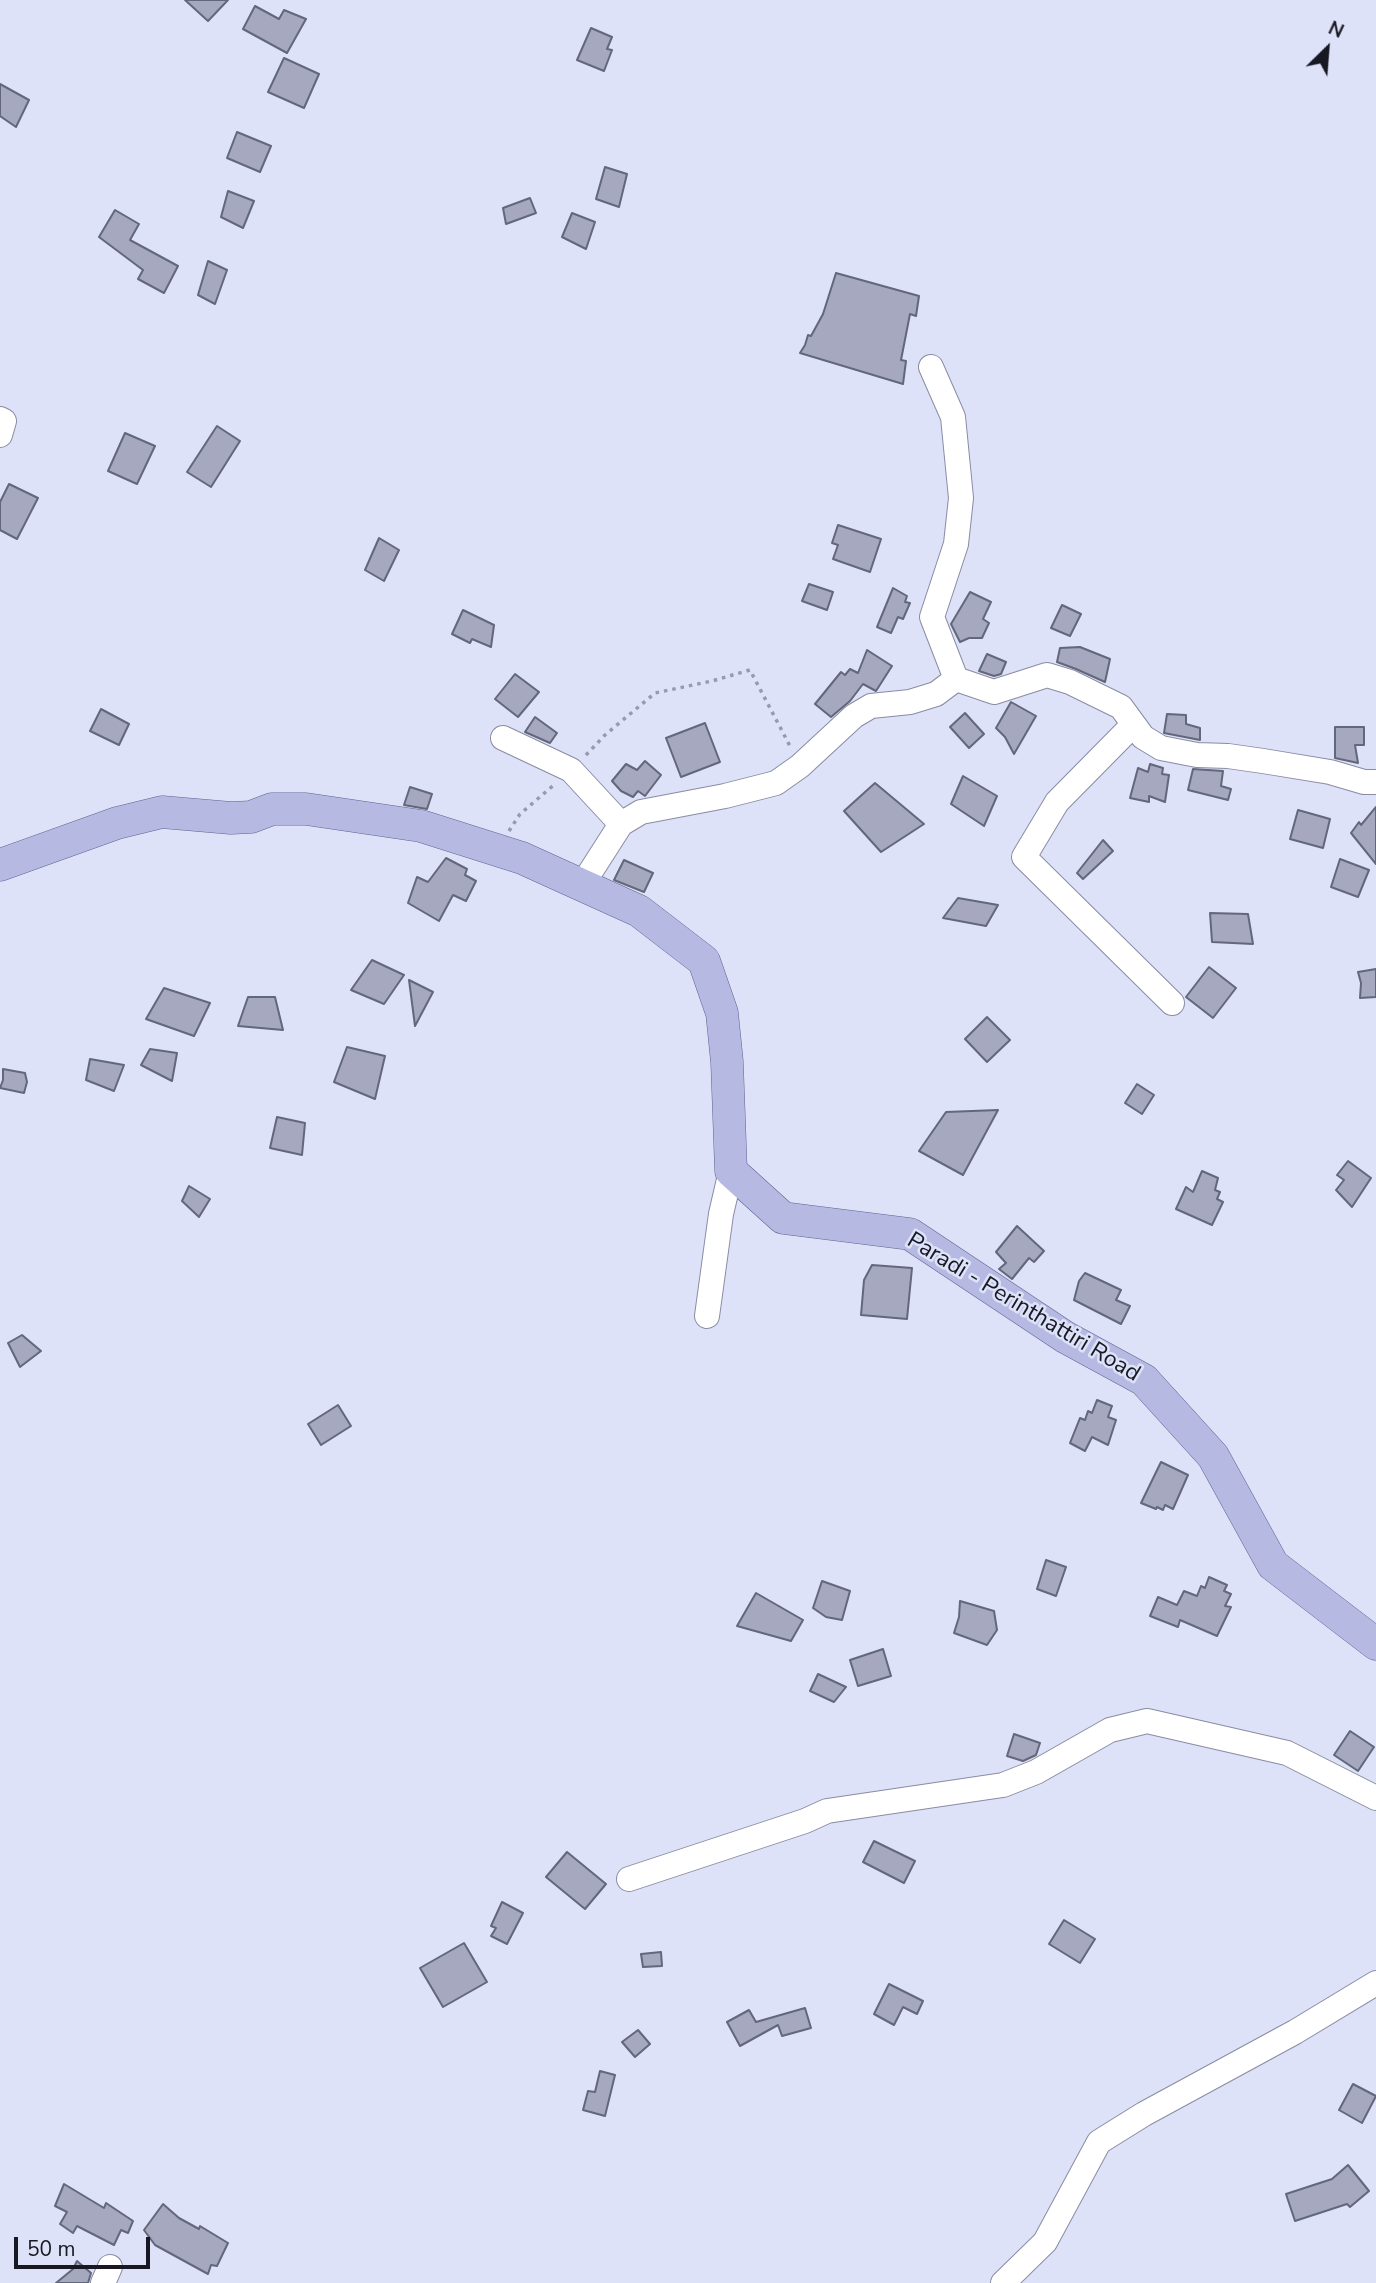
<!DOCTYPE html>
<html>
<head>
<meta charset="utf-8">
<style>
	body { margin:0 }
	#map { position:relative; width:1376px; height:2283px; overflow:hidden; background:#dee2f9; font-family:"Nunito Sans",sans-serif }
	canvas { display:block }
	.north { position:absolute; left:1292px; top:14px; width:70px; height:70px; -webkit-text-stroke:5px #dee2f9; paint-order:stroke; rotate:25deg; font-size:19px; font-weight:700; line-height:28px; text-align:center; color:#171821 }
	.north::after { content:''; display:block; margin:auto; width:24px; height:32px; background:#171821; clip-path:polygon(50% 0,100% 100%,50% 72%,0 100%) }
	.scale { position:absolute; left:14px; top:2237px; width:136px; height:32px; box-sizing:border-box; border:4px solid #171821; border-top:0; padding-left:9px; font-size:21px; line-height:24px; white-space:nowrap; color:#171821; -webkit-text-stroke:5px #dee2f9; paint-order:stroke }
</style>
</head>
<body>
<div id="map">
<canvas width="1376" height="2283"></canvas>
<div class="north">N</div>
<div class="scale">50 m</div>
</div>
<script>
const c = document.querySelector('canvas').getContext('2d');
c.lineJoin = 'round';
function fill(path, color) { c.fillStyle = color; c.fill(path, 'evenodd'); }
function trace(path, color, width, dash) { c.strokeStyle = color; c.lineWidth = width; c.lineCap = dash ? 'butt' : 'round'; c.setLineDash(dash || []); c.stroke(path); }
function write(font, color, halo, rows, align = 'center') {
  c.font = font + ' "Nunito Sans",sans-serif'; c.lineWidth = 5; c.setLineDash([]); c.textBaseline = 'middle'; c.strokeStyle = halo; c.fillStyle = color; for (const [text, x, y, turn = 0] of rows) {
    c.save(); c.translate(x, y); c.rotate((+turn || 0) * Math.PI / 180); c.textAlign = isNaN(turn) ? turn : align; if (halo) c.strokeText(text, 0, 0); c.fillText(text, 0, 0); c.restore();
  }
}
const building = new Path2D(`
	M 185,0 L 228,0 L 208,21 Z
	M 255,6 L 279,19 L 284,10 L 306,19 L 287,53 L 243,29 Z
	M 591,28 L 612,37 L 607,49 L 612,50 L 604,71 L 577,60 Z
	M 284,58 L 319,74 L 304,108 L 268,92 Z
	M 0,84 L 29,100 L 16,127 L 0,116 Z
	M 237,132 L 271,146 L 260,172 L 227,158 Z
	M 605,167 L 627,174 L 619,207 L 596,199 Z
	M 228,191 L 254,201 L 243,228 L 221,217 Z
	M 530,198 L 536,213 L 506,224 L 503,208 Z
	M 115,210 L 139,224 L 130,240 L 178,266 L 164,293 L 138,279 L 143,270 L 99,237 Z
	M 572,213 L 595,222 L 586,249 L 562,237 Z
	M 208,261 L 227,270 L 215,304 L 198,295 Z
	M 836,273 L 919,296 L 916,316 L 910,314 L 901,360 L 906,361 L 903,384 L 800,353 L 805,345 L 808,335 L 811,336 L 823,314 Z
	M 217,426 L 240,441 L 211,487 L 187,472 Z
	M 125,433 L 155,446 L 137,484 L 108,471 Z
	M 9,484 L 38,498 L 17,539 L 0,530 L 0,502 Z
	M 838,525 L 881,539 L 870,572 L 833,559 L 838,545 L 832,543 Z
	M 379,538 L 399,550 L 384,581 L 365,570 Z
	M 809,584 L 833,592 L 827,610 L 802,601 Z
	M 893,588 L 907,596 L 905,602 L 910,603 L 903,619 L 898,617 L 891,633 L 877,627 Z
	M 970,592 L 991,602 L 983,619 L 989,623 L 982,638 L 969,638 L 960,642 L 951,624 Z
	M 1062,605 L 1081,614 L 1070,636 L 1051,628 Z
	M 463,610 L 494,625 L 491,647 L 472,639 L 470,643 L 452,634 Z
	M 1080,647 L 1110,659 L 1105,682 L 1076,669 L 1057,662 L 1060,648 Z
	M 867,650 L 892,666 L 876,691 L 863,684 L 850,701 L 831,717 L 815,704 L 841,672 L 845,675 L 850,669 L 858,673 Z
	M 987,654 L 1006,662 L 1001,674 L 994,676 L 979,671 Z
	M 515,674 L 539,692 L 518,717 L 495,699 Z
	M 1011,702 L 1036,716 L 1014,754 L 1005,737 L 996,728 Z
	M 101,709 L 129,724 L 119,745 L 90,731 Z
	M 965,713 L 984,734 L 969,748 L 950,727 Z
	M 1167,714 L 1186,715 L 1186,724 L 1200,728 L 1200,740 L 1164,733 Z
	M 535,717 L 557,733 L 550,743 L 525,732 Z
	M 705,723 L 720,762 L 681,777 L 666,738 Z
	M 1335,727 L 1364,727 L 1364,745 L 1355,745 L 1358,763 L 1335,758 Z
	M 645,761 L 661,775 L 645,796 L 638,791 L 633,797 L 621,791 L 612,781 L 626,764 L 637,770 Z
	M 1150,764 L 1163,768 L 1162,774 L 1169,775 L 1165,802 L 1149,796 L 1149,802 L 1130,798 L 1138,768 L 1148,772 Z
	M 1193,769 L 1223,771 L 1221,786 L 1231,789 L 1228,800 L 1188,790 Z
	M 963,776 L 997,796 L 984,826 L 951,804 Z
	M 875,783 L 924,824 L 881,852 L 844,811 Z
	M 410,787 L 432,794 L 427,809 L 404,805 Z
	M 1376,807 L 1376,864 L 1351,833 L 1359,822 L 1361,825 Z
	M 1298,810 L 1330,819 L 1323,848 L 1290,839 Z
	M 1103,840 L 1113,851 L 1083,879 L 1077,873 Z
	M 446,858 L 467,869 L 465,875 L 476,881 L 466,901 L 453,895 L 439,921 L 408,903 L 417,877 L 428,882 Z
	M 1340,859 L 1369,870 L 1358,897 L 1331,887 Z
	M 624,860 L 653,873 L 644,892 L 614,880 Z
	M 958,898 L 998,905 L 986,926 L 943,918 Z
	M 1210,913 L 1248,914 L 1253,944 L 1212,942 Z
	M 372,960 L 404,975 L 384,1004 L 351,990 Z
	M 1209,967 L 1236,988 L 1213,1018 L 1186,997 Z
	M 1376,969 L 1376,997 L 1360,998 L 1361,983 L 1358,972 Z
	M 409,980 L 433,992 L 415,1026 Z
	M 164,988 L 210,1003 L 194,1036 L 146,1019 Z
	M 248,997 L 275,997 L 283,1030 L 238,1026 Z
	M 987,1017 L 1010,1040 L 987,1062 L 965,1039 Z
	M 347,1047 L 385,1056 L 375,1099 L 334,1082 Z
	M 150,1049 L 177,1053 L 172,1081 L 141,1065 Z
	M 90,1059 L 124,1065 L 114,1091 L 86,1080 Z
	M 3,1069 L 25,1073 L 27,1082 L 24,1093 L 0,1088 L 3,1080 Z
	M 1137,1084 L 1154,1095 L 1142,1114 L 1125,1103 Z
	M 998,1110 L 963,1175 L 919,1151 L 946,1112 Z
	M 277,1117 L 305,1123 L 302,1155 L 270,1148 Z
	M 1348,1161 L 1371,1178 L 1352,1207 L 1336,1190 L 1344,1180 L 1337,1175 Z
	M 1202,1171 L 1218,1178 L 1215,1190 L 1220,1192 L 1217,1199 L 1223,1202 L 1212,1225 L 1176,1209 L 1186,1187 L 1193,1192 Z
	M 189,1186 L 210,1199 L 199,1217 L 182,1201 Z
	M 1017,1226 L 1044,1251 L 1034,1262 L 1029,1258 L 1012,1279 L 999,1269 L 1006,1263 L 996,1252 Z
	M 872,1265 L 912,1268 L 907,1319 L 861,1315 L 864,1280 Z
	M 1085,1273 L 1121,1290 L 1116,1300 L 1130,1306 L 1121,1324 L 1074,1300 L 1079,1281 Z
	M 22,1335 L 41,1351 L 20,1367 L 8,1343 Z
	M 1097,1400 L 1112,1406 L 1108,1417 L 1116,1420 L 1108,1445 L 1092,1437 L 1085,1451 L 1070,1443 L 1080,1418 L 1085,1420 L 1088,1411 L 1092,1413 Z
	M 338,1405 L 351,1426 L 321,1445 L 308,1424 Z
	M 1161,1462 L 1188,1475 L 1173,1509 L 1165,1505 L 1163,1510 L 1157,1507 L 1156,1509 L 1141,1503 Z
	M 1046,1560 L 1066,1567 L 1056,1596 L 1037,1589 Z
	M 1209,1577 L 1227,1585 L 1224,1591 L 1231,1594 L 1225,1606 L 1231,1607 L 1217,1636 L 1180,1620 L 1178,1627 L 1150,1616 L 1158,1597 L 1177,1605 L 1184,1591 L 1197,1596 L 1201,1586 L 1205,1588 Z
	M 822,1581 L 850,1591 L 842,1620 L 826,1617 L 813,1608 Z
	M 756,1593 L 803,1620 L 791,1641 L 737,1626 Z
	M 960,1601 L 994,1611 L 997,1630 L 987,1645 L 954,1633 L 959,1617 Z
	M 883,1649 L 891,1676 L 858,1686 L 850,1660 Z
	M 818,1674 L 846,1687 L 834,1702 L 810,1691 Z
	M 1350,1731 L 1374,1747 L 1358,1771 L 1334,1755 Z
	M 1014,1734 L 1040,1743 L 1036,1755 L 1023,1761 L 1007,1756 Z
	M 874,1841 L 915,1861 L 904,1883 L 863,1862 Z
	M 567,1852 L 606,1884 L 585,1909 L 546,1877 Z
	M 502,1902 L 523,1913 L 507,1944 L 491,1936 L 496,1928 L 491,1926 Z
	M 1064,1920 L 1095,1939 L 1080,1963 L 1049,1944 Z
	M 464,1943 L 487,1982 L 443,2007 L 420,1968 Z
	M 661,1952 L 662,1966 L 643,1967 L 641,1954 Z
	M 889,1984 L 923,2001 L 917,2014 L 903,2007 L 894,2025 L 874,2014 Z
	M 805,2008 L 811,2028 L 782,2036 L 778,2025 L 740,2046 L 727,2022 L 749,2010 L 756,2022 Z
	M 638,2030 L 650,2044 L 635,2057 L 622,2042 Z
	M 600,2071 L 615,2075 L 605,2116 L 583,2110 L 588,2091 L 595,2092 Z
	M 1353,2084 L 1376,2096 L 1362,2123 L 1339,2110 Z
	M 1348,2165 L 1369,2191 L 1350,2207 L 1347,2204 L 1295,2221 L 1286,2194 L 1332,2179 Z
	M 64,2184 L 104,2208 L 106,2203 L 133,2221 L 128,2233 L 121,2230 L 114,2245 L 77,2226 L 73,2233 L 60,2224 L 67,2212 L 55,2206 Z
	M 163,2204 L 179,2218 L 199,2229 L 200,2226 L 228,2243 L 217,2266 L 211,2265 L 208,2274 L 155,2245 L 144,2230 Z
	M 77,2261 L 91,2273 L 88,2283 L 56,2283 L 73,2269 Z`);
fill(building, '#a5a8be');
trace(building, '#63677b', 2);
const minor = new Path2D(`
	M 931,367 L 953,417 L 961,498 L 956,544 L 932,617 L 956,679
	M 0,419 L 4,421 L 0,435
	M 1133,725 L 1057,802 L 1024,857 L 1172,1003
	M 503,738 L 571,770 L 621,824
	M 582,885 L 621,824 L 641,812 L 725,796 L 776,783 L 800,766 L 854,716 L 871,706 L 910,702 L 936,694 L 956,679 L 994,692 L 1047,675 L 1070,682 L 1121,707 L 1143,737 L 1161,748 L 1197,755 L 1228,756 L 1263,761 L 1330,772 L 1364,782 L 1376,782
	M 707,1316 L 721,1214 L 731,1171
	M 629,1879 L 805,1821 L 827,1811 L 1003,1785 L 1036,1772 L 1110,1730 L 1147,1721 L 1287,1753 L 1376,1798
	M 103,2283 L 110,2267
	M 1003,2283 L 1045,2242 L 1099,2142 L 1144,2114 L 1295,2032 L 1376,1983`);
const major = new Path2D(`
	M 0,865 L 117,823 L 162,812 L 231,818 L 251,817 L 272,809 L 306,809 L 421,826 L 522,858 L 639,911 L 704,961 L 722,1013 L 727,1062 L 731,1171 L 783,1218 L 910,1234 L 1065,1337 L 1144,1380 L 1213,1456 L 1273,1565 L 1376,1644`);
trace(minor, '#898ca2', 26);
trace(major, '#5e6391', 33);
trace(new Path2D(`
	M 586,755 L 605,735 L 655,693 L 712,681 L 750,670 L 791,748
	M 509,831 L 520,814 L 555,784`), '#979aac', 3.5, [3.5, 5]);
trace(minor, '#fff', 24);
trace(major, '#b6bae2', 32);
write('23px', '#171821', '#dee2f9', [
	["Paradi - Perinthattiri Road",1023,1308,31]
]);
</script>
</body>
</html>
